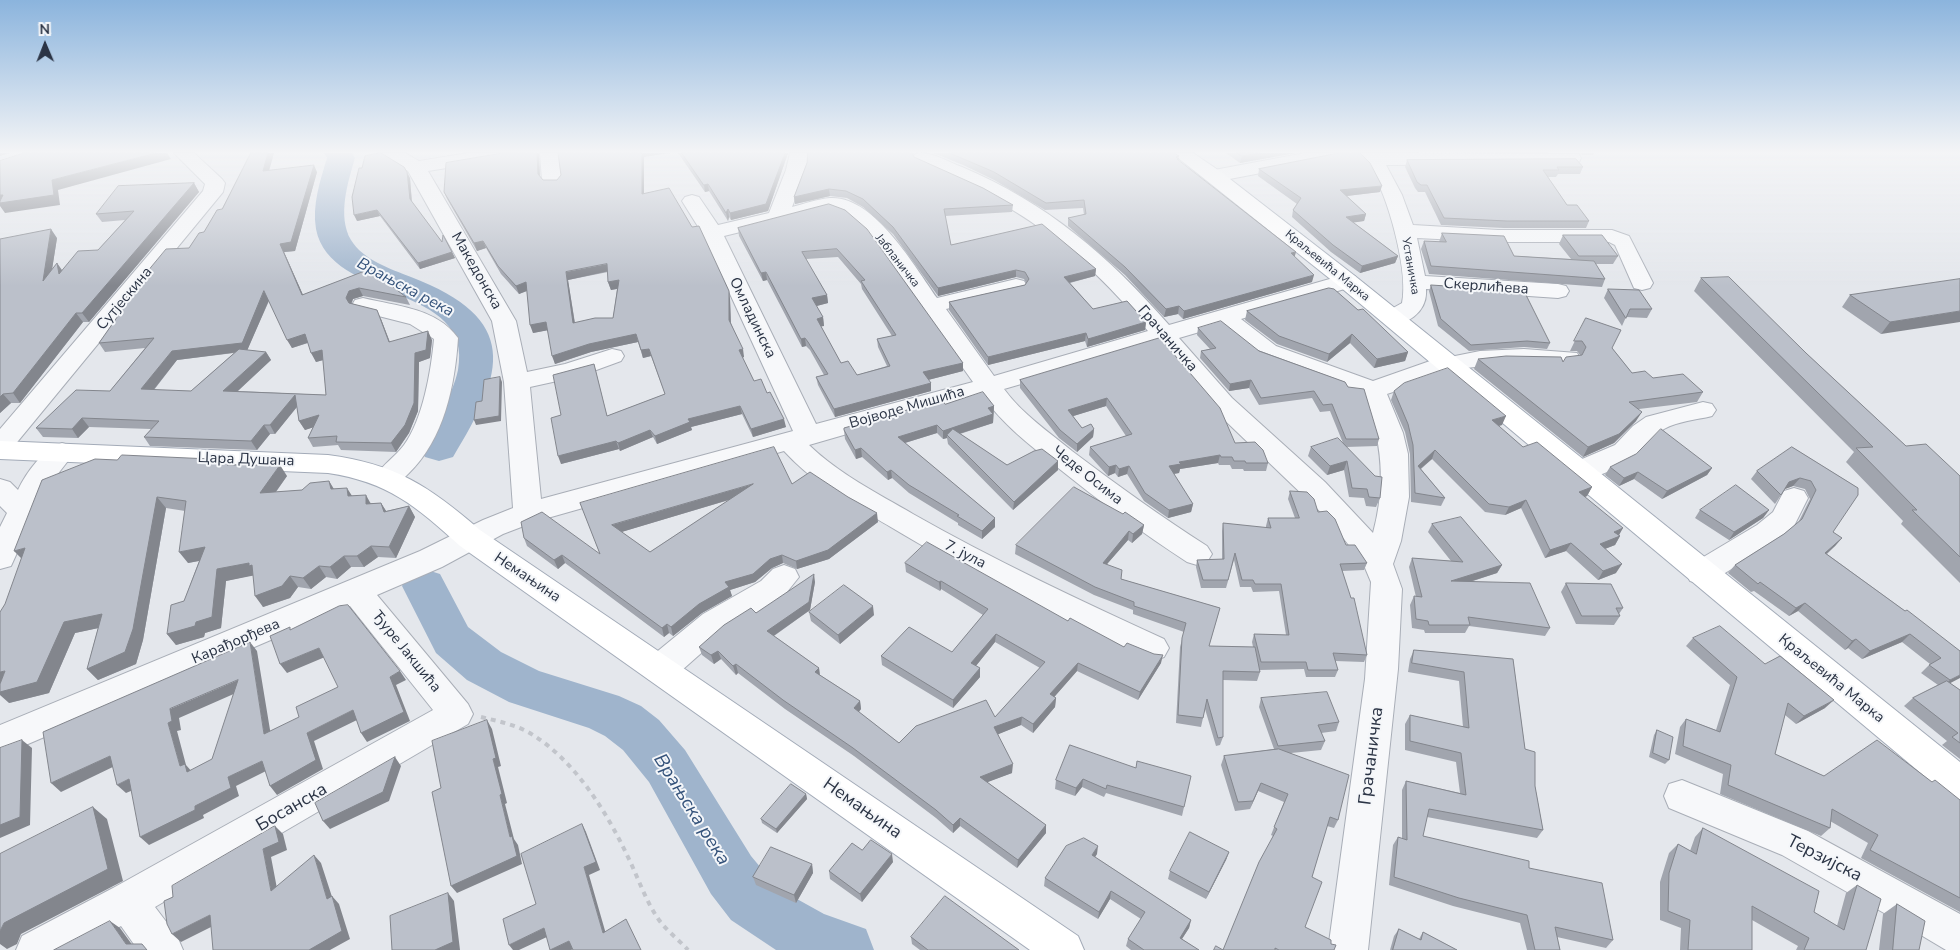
<!DOCTYPE html>
<html>
<head>
<meta charset="utf-8">
<style>
	body { margin:0 }
	#map { position:relative; width:1960px; height:950px; overflow:hidden; background:#e4e7ec; font-family:"Nunito Sans",sans-serif }
	canvas { display:block }
	.north { position:absolute; left:20px; top:20px; width:50px; height:50px; -webkit-text-stroke:4px #f4f6f9; paint-order:stroke; rotate:359deg; font-size:14px; font-weight:700; line-height:20px; text-align:center; color:#2b3445 }
	.north::after { content:''; display:block; margin:auto; width:18px; height:22px; background:#2b3445; clip-path:polygon(50% 0,100% 100%,50% 72%,0 100%) }
</style>
</head>
<body>
<div id="map">
<canvas width="1960" height="950"></canvas>
<div class="north">N</div>
</div>
<script>
const c = document.querySelector('canvas').getContext('2d');
c.lineJoin = 'round';
function fill(path, color) { c.fillStyle = color; c.fill(path, 'evenodd'); }
function trace(path, color, width, dash) { c.strokeStyle = color; c.lineWidth = width; c.lineCap = dash ? 'butt' : 'round'; c.setLineDash(dash || []); c.stroke(path); }
function write(font, color, halo, rows, align = 'center') {
  c.font = font + ' "Nunito Sans",sans-serif'; c.lineWidth = 4; c.setLineDash([]); c.textBaseline = 'middle'; c.strokeStyle = halo; c.fillStyle = color; for (const [text, x, y, turn = 0] of rows) {
    c.save(); c.translate(x, y); c.rotate((+turn || 0) * Math.PI / 180); c.textAlign = isNaN(turn) ? turn : align; if (halo) c.strokeText(text, 0, 0); c.fillText(text, 0, 0); c.restore();
  }
}
fill(new Path2D(`
	M 324,153 L 352,153 L 355,158 C 348,182 337,216 351,240 C 363,260 391,269 411,277 C 520,319 506,371 453,457 L 439,461 L 425,457 L 420,448 C 433,424 452,398 458,370 C 475,283 330,303 316,229 C 312,205 320,181 327,158 Z
	M 424,569 L 440,574 L 468,627 L 501,652 L 539,671 L 619,696 L 641,706 L 659,720 L 685,750 L 751,856 L 771,880 L 797,899 L 824,914 L 866,929 L 874,950 L 776,950 L 731,920 L 711,894 L 649,782 L 623,750 L 605,736 L 589,728 L 509,702 L 467,680 L 436,653 L 402,586 L 408,574 Z`), '#9fb4cc');
const minor = new Path2D(`
	M 174,153 L 194,153 L 222,179 L 225,183 L 223,192 L 9,452 L 0,455 L 0,429 L 203,191 L 205,184 Z
	M 382,153 L 405,153 L 419,161 L 468,153 L 512,153 L 510,157 L 503,159 L 428,171 L 516,321 L 527,372 L 565,364 L 612,349 L 621,351 L 624,356 L 621,361 L 580,376 L 530,387 L 541,499 L 793,431 L 702,233 L 682,201 L 685,197 L 692,195 L 699,197 L 718,225 L 769,213 L 786,170 L 790,153 L 808,153 L 806,170 L 792,207 C 804,204 817,199 830,198 C 874,195 915,267 937,298 L 1016,279 L 1024,281 L 1027,286 L 1024,291 L 946,309 L 994,376 L 1148,331 C 1080,248 1015,202 915,162 L 913,158 L 915,154 C 930,150 948,162 962,167 C 1047,203 1109,256 1169,325 L 1347,274 L 1355,276 L 1358,281 L 1355,286 L 1241,319 L 1276,346 L 1373,381 L 1430,361 L 1480,351 L 1524,349 L 1577,353 L 1580,358 L 1577,363 L 1568,365 L 1502,364 L 1466,368 L 1387,394 L 1403,433 L 1408,454 L 1409,497 L 1401,541 L 1393,564 L 1402,589 L 1398,669 L 1368,950 L 1328,950 L 1365,679 L 1371,582 L 1363,563 L 1329,520 L 1214,410 L 1159,344 L 1004,389 C 1022,414 1049,432 1072,451 C 1117,485 1160,516 1207,546 L 1212,554 L 1207,562 L 1197,565 L 1187,562 C 1141,532 1099,501 1057,467 C 1030,445 1002,424 982,395 L 809,445 C 839,474 877,493 913,514 C 994,560 1079,600 1164,639 L 1169,648 L 1164,657 L 1153,661 L 1142,657 C 1056,616 970,575 889,526 C 852,504 813,483 784,451 L 537,521 L 503,534 L 442,567 L 377,595 L 468,704 L 473,714 L 468,724 L 155,907 L 177,936 L 183,950 L 138,950 L 121,926 L 77,950 L 16,950 L 22,936 L 113,888 L 433,710 L 350,606 L 0,756 L 0,725 L 420,551 L 483,520 L 513,508 L 504,382 L 492,321 L 408,171 L 384,157 ZM 830,210 C 847,212 858,224 869,236 L 973,382 L 816,424 L 724,236 ZM 1220,326 L 1258,356 L 1363,395 C 1383,440 1386,485 1373,533 L 1325,482 L 1232,398 L 1179,338 Z
	M 540,153 L 558,153 L 562,181 L 559,185 L 545,185 L 542,181 Z
	M 1305,153 L 1343,153 L 1341,157 L 1334,159 L 1214,182 L 1207,180 L 1204,176 L 1207,172 L 1214,170 Z
	M 1353,153 L 1579,154 L 1581,158 L 1579,162 L 1572,164 L 1386,165 L 1402,195 L 1413,225 L 1498,230 L 1612,230 L 1629,236 L 1653,283 L 1650,288 L 1642,290 L 1634,288 L 1615,245 L 1609,242 L 1498,242 L 1417,238 L 1425,276 L 1558,284 L 1566,286 L 1569,291 L 1566,296 L 1558,298 L 1426,289 C 1428,312 1406,328 1384,323 L 1380,318 L 1384,313 L 1402,303 C 1409,274 1388,193 1370,169 C 1365,162 1357,159 1353,153 Z
	M 363,298 C 396,306 437,308 458,338 C 455,386 444,439 409,473 C 399,483 394,488 379,484 L 375,477 C 383,464 395,457 404,445 C 423,419 431,371 434,339 L 410,324 L 355,310 L 352,305 L 355,300 Z
	M 1703,402 L 1712,404 L 1716,410 L 1712,416 C 1696,420 1678,421 1664,429 C 1651,436 1646,447 1636,456 C 1623,468 1585,483 1568,479 L 1564,472 L 1568,465 L 1615,445 L 1633,426 L 1646,417 Z
	M 62,443 L 72,446 L 75,452 L 46,489 L 11,566 L 0,569 L 0,527 L 7,513 L 0,506 L 0,479 L 10,482 L 18,490 C 26,473 44,448 62,443 Z
	M 1794,488 L 1804,491 L 1808,498 L 1794,526 L 1777,541 L 1712,581 L 1701,584 L 1690,581 L 1686,573 L 1690,565 L 1757,525 L 1773,512 L 1784,491 Z
	M 784,565 L 795,569 L 799,577 L 783,597 L 725,632 L 672,679 L 660,683 L 648,679 L 644,669 L 648,659 L 703,614 L 761,581 L 773,569 Z
	M 1682,780 L 1808,831 L 1960,914 L 1960,950 L 1946,950 L 1884,913 L 1782,855 L 1669,808 L 1664,796 L 1669,784 Z`);
const major = new Path2D(`
	M 1172,153 L 1193,153 L 1221,172 L 1355,276 L 1960,762 L 1960,800 L 1947,795 L 1339,286 Z
	M 0,441 L 328,455 C 396,464 429,486 480,530 L 1078,936 L 1084,950 L 1030,950 L 460,546 C 416,506 388,482 328,473 L 0,459 Z`);
trace(minor, '#a9aeb7', 2);
trace(major, '#a3abb8', 2);
trace(new Path2D(`
	M 481,717 C 497,721 513,724 528,732 C 573,758 605,809 627,855 C 638,877 645,900 659,920 C 667,931 679,940 688,950`), '#c2c5cb', 4, [5, 5]);
fill(minor, '#f7f8fa');
fill(major, '#fff');
fill(new Path2D(`
	M 251,153 L 274,153 L 269,170 L 317,172 L 295,251 L 284,252 L 303,295 L 370,269 L 406,297 L 410,305 L 363,296 L 353,299 L 352,303 L 381,319 L 390,342 L 432,340 L 430,358 L 419,362 L 418,411 L 409,433 L 396,452 L 341,450 L 338,445 L 313,447 L 308,438 L 313,427 L 305,430 L 299,421 L 297,407 L 275,434 L 270,434 L 257,450 L 150,446 L 144,437 L 151,429 L 89,427 L 78,438 L 43,437 L 36,428 L 110,391 L 145,348 L 105,352 L 99,343 L 117,318 L 113,313 L 189,248 L 204,232 L 222,209 ZM 269,301 L 292,348 L 308,343 L 316,362 L 323,360 L 326,395 L 238,391 L 271,360 L 266,352 L 247,350 ZM 234,353 L 191,391 L 154,390 L 177,360 Z
	M 503,153 L 539,153 L 540,176 L 543,180 L 557,180 L 644,157 L 644,193 L 730,299 L 731,323 L 744,357 L 742,358 L 754,381 L 767,393 L 786,427 L 753,437 L 742,414 L 691,427 L 692,430 L 657,444 L 653,437 L 620,451 L 619,449 L 561,464 L 561,415 L 594,364 L 607,416 L 665,394 L 651,356 L 643,358 L 638,342 L 591,352 L 555,364 L 548,330 L 533,333 L 527,291 L 519,294 L 501,274 L 486,248 L 477,251 L 447,199 L 444,192 ZM 608,272 L 608,282 L 611,290 L 617,289 L 613,318 L 575,323 L 568,280 Z
	M 678,153 L 788,153 L 768,211 L 731,220 L 729,217 L 728,221 L 709,191 L 705,192 Z
	M 808,153 L 914,153 L 913,155 L 914,157 L 1013,205 L 1012,212 L 945,216 L 951,245 L 1096,269 L 1095,276 L 1070,283 L 1093,309 L 1146,322 L 1145,330 L 1087,347 L 1085,341 L 988,365 L 949,310 L 949,302 L 1025,285 L 1026,283 L 1024,279 L 1016,277 L 938,296 L 893,234 L 863,207 L 847,198 L 830,196 L 795,204 L 794,197 L 807,163 Z
	M 928,153 L 1174,153 L 1179,156 L 1178,161 L 1295,257 L 1312,282 L 1183,319 L 1178,314 L 1164,317 L 1125,275 L 1068,226 L 1068,218 L 1084,215 L 1083,208 L 1045,210 L 994,180 L 963,165 L 933,153 Z
	M 1226,153 L 1295,153 L 1240,163 Z
	M 1580,153 L 1594,153 L 1593,155 L 1582,155 Z
	M 1336,154 L 1380,192 L 1347,196 L 1366,214 L 1364,221 L 1353,222 L 1398,256 L 1395,263 L 1360,273 L 1331,252 L 1292,217 L 1293,210 L 1297,204 L 1258,176 L 1259,169 Z
	M 1407,160 L 1583,167 L 1580,174 L 1558,174 L 1556,177 L 1548,177 L 1567,205 L 1589,221 L 1586,228 L 1504,228 L 1441,225 L 1425,192 L 1418,192 L 1415,188 L 1405,167 Z
	M 410,178 L 412,202 L 442,242 L 452,252 L 455,258 L 420,269 L 380,216 L 357,221 Z
	M 194,183 L 199,192 L 89,322 L 83,322 L 20,403 L 11,403 L 0,413 L 0,239 L 57,238 L 52,269 L 57,263 L 62,270 L 98,250 L 125,220 L 102,222 L 96,214 Z
	M 829,204 L 963,363 L 963,371 L 928,380 L 931,383 L 931,391 L 835,417 L 818,385 L 816,377 L 824,375 L 810,350 L 806,346 L 802,347 L 767,280 L 763,281 L 739,236 L 738,228 ZM 838,257 L 861,284 L 862,289 L 892,336 L 877,339 L 878,347 L 887,366 L 857,375 L 841,363 L 821,326 L 824,326 L 823,317 L 816,306 L 828,303 L 827,295 L 806,259 Z
	M 1442,233 L 1514,256 L 1571,259 L 1559,244 L 1563,235 L 1618,256 L 1613,264 L 1596,264 L 1605,279 L 1602,287 L 1429,274 L 1421,249 L 1424,241 L 1439,242 Z
	M 1701,278 L 1806,353 L 1906,446 L 1960,476 L 1960,583 L 1901,524 L 1903,521 L 1846,462 L 1854,452 L 1694,291 Z
	M 1960,279 L 1881,334 L 1842,307 L 1850,295 Z
	M 1431,285 L 1550,343 L 1547,349 L 1524,347 L 1469,351 L 1438,326 L 1429,291 Z
	M 1329,288 L 1408,352 L 1405,361 L 1374,368 L 1350,343 L 1327,362 L 1277,344 L 1245,320 L 1247,311 Z
	M 1608,289 L 1652,309 L 1647,318 L 1626,317 L 1622,326 L 1604,298 Z
	M 1586,318 L 1612,348 L 1632,373 L 1703,392 L 1697,402 L 1639,409 L 1636,421 L 1614,443 L 1583,457 L 1474,369 L 1478,359 L 1563,362 L 1580,355 L 1577,351 L 1570,351 Z
	M 1198,328 L 1345,382 L 1379,439 L 1377,446 L 1346,447 L 1380,498 L 1376,507 L 1366,506 L 1364,498 L 1349,497 L 1344,470 L 1327,475 L 1308,456 L 1311,447 L 1343,443 L 1330,411 L 1320,412 L 1312,398 L 1259,405 L 1249,388 L 1229,391 L 1200,358 L 1201,351 L 1210,349 L 1197,335 Z
	M 1160,338 L 1235,443 L 1268,463 L 1266,471 L 1244,471 L 1243,469 L 1232,469 L 1230,465 L 1219,465 L 1218,463 L 1180,469 L 1179,473 L 1173,474 L 1193,504 L 1191,512 L 1168,518 L 1144,501 L 1127,474 L 1118,477 L 1115,473 L 1108,476 L 1089,455 L 1090,447 L 1126,436 L 1106,406 L 1073,416 L 1082,428 L 1094,429 L 1093,437 L 1077,452 L 1059,438 L 1020,388 L 1020,380 Z
	M 1394,391 L 1502,425 L 1498,426 L 1523,447 L 1592,487 L 1587,496 L 1585,497 L 1620,536 L 1615,545 L 1605,549 L 1616,573 L 1598,580 L 1566,551 L 1545,558 L 1521,508 L 1505,515 L 1485,512 L 1432,459 L 1421,469 L 1445,498 L 1441,506 L 1411,502 L 1410,454 L 1405,432 L 1391,400 Z
	M 945,404 L 994,406 L 993,423 L 960,434 L 1007,465 L 1058,461 L 1058,470 L 1013,510 L 948,444 L 947,438 L 943,439 L 937,433 L 905,443 L 995,518 L 995,527 L 982,539 L 958,525 L 958,523 L 909,493 L 892,478 L 888,480 L 862,457 L 856,459 L 845,439 L 844,430 Z
	M 1792,447 L 1858,488 L 1833,532 L 1842,538 L 1835,546 L 1827,554 L 1960,651 L 1950,683 L 1960,690 L 1960,759 L 1942,745 L 1947,741 L 1904,706 L 1913,698 L 1938,685 L 1921,673 L 1930,664 L 1902,642 L 1862,659 L 1848,648 L 1845,650 L 1798,611 L 1789,616 L 1754,591 L 1751,592 L 1728,573 L 1735,565 L 1784,534 L 1798,523 L 1810,499 L 1805,489 L 1793,486 L 1785,489 L 1775,504 L 1751,479 L 1757,471 Z
	M 117,460 L 232,460 L 236,465 L 287,476 L 276,492 L 302,490 L 329,481 L 334,489 L 371,503 L 381,503 L 386,511 L 409,506 L 415,517 L 396,558 L 378,557 L 364,567 L 351,567 L 337,579 L 326,577 L 311,589 L 298,587 L 290,598 L 263,607 L 253,575 L 226,581 L 221,628 L 205,633 L 204,637 L 176,645 L 167,634 L 184,601 L 199,561 L 188,563 L 185,511 L 166,508 L 143,640 L 136,664 L 98,680 L 87,669 L 98,628 L 75,633 L 49,693 L 9,703 Z
	M 1610,467 L 1712,468 L 1707,475 L 1662,499 L 1634,479 L 1619,486 L 1605,475 Z
	M 792,484 L 878,522 L 829,559 L 797,569 L 783,563 L 772,568 L 755,582 L 730,590 L 732,596 L 702,613 L 673,636 L 669,633 L 664,637 L 565,563 L 558,569 L 527,546 L 524,538 L 600,554 L 580,503 ZM 729,500 L 650,552 L 621,532 Z
	M 1290,491 L 1318,512 L 1346,545 L 1367,563 L 1364,570 L 1342,571 L 1367,655 L 1364,662 L 1335,661 L 1338,670 L 1335,677 L 1306,677 L 1304,669 L 1259,670 L 1260,672 L 1257,681 L 1223,680 L 1223,737 L 1220,745 L 1216,746 L 1205,709 L 1201,727 L 1176,723 L 1180,647 L 1184,632 L 1133,614 L 1133,610 L 1094,595 L 1015,554 L 1016,545 L 1144,525 L 1142,534 L 1132,543 L 1128,540 L 1107,564 L 1121,579 L 1220,608 L 1209,646 L 1253,647 L 1252,642 L 1254,634 L 1286,635 L 1279,591 L 1253,592 L 1251,587 L 1240,587 L 1234,560 L 1226,588 L 1201,588 L 1196,567 L 1197,560 L 1222,559 L 1222,531 L 1223,523 L 1266,528 L 1266,526 L 1268,518 L 1295,518 L 1288,499 Z
	M 1700,510 L 1769,510 L 1763,518 L 1729,540 L 1695,518 Z
	M 1432,524 L 1502,565 L 1497,573 L 1473,581 L 1550,628 L 1545,636 L 1469,626 L 1465,633 L 1425,633 L 1424,630 L 1412,628 L 1410,605 L 1414,596 L 1416,597 L 1409,567 L 1412,558 L 1451,561 L 1428,532 Z
	M 905,563 L 1068,621 L 1124,647 L 1161,663 L 1138,700 L 1077,671 L 1054,697 L 1056,698 L 1055,707 L 1033,733 L 1021,725 L 998,734 L 1012,773 L 987,782 L 1046,825 L 1046,833 L 1017,868 L 960,826 L 953,833 L 936,818 L 854,756 L 785,709 L 738,673 L 736,675 L 721,659 L 714,664 L 702,655 L 699,647 L 756,613 L 815,582 L 810,610 L 774,636 L 819,668 L 820,675 L 860,701 L 861,709 L 859,712 L 899,743 L 995,717 L 1040,668 L 995,642 L 976,666 L 980,677 L 953,708 L 882,665 L 881,656 L 952,652 L 983,615 L 941,589 L 940,591 L 906,572 Z
	M 1566,583 L 1623,608 L 1619,614 L 1620,616 L 1614,625 L 1576,624 L 1561,592 Z
	M 809,612 L 874,615 L 840,644 L 811,621 Z
	M 1693,638 L 1765,664 L 1825,708 L 1796,724 L 1785,715 L 1775,754 L 1824,776 L 1932,782 L 1960,800 L 1960,912 L 1861,858 L 1868,843 L 1830,821 L 1830,828 L 1821,836 L 1720,794 L 1723,774 L 1675,754 L 1680,727 L 1686,719 L 1716,730 L 1730,685 L 1686,646 Z
	M 1414,650 L 1513,659 L 1525,749 L 1535,786 L 1543,830 L 1537,838 L 1427,817 L 1423,836 L 1529,868 L 1613,940 L 1606,948 L 1557,937 L 1560,950 L 1527,950 L 1520,923 L 1453,906 L 1389,885 L 1393,845 L 1398,837 L 1402,839 L 1402,790 L 1406,781 L 1460,793 L 1456,762 L 1405,750 L 1405,724 L 1410,715 L 1463,727 L 1459,681 L 1408,672 L 1410,659 Z
	M 1261,698 L 1339,722 L 1336,731 L 1321,733 L 1325,741 L 1321,750 L 1291,753 L 1338,820 L 1334,828 L 1327,826 L 1312,877 L 1305,927 L 1331,944 L 1334,950 L 1223,950 L 1273,836 L 1271,835 L 1284,802 L 1258,791 L 1250,809 L 1235,811 L 1221,765 L 1224,756 L 1274,749 L 1259,707 Z
	M 1657,730 L 1669,760 L 1665,764 L 1649,757 L 1654,735 Z
	M 1070,745 L 1184,807 L 1182,816 L 1106,793 L 1104,797 L 1082,787 L 1075,796 L 1055,789 L 1056,780 Z
	M 806,794 L 807,799 L 777,833 L 762,823 L 761,819 Z
	M 1703,828 L 1814,912 L 1837,926 L 1846,893 L 1857,885 L 1866,950 L 1796,950 L 1798,946 L 1752,920 L 1752,950 L 1680,950 L 1681,928 L 1660,920 L 1660,882 L 1669,853 L 1678,844 L 1690,851 L 1695,837 Z
	M 862,850 L 893,862 L 862,902 L 830,879 L 829,871 Z
	M 1229,852 L 1226,860 L 1206,899 L 1168,879 L 1170,871 Z
	M 1097,854 L 1095,857 L 1191,920 L 1189,928 L 1182,939 L 1199,950 L 1131,950 L 1126,946 L 1128,939 L 1141,919 L 1110,899 L 1098,919 L 1044,886 L 1045,878 Z
	M 812,864 L 813,873 L 796,903 L 756,885 L 753,877 Z
	M 1897,904 L 1919,950 L 1879,950 L 1883,914 Z
	M 1399,929 L 1419,939 L 1423,932 L 1457,950 L 1390,950 L 1394,936 Z
	M 911,937 L 1019,950 L 920,950 L 912,944 Z`), '#a1a5ae');
fill(new Path2D(`
	M 0,153 L 10,153 L 0,156 Z
	M 156,153 L 167,153 L 171,159 L 58,190 L 60,205 L 5,213 L 0,206 L 0,195 L 52,180 Z
	M 268,153 L 274,153 L 267,178 L 263,171 Z
	M 537,153 L 539,153 L 540,181 L 538,174 Z
	M 642,153 L 670,153 L 644,157 L 644,201 L 642,194 Z
	M 785,153 L 788,153 L 768,211 L 731,220 L 730,213 Z
	M 1260,153 L 1295,153 L 1240,163 L 1242,156 Z
	M 314,165 L 317,172 L 295,251 L 284,252 L 307,304 L 302,295 L 280,244 Z
	M 407,172 L 410,178 L 412,205 L 410,199 Z
	M 194,183 L 199,192 L 89,322 L 82,313 Z
	M 708,184 L 709,191 L 705,192 L 704,185 Z
	M 1382,186 L 1380,192 L 1338,197 L 1340,190 Z
	M 829,189 L 830,196 L 795,204 L 794,197 Z
	M 728,209 L 729,217 L 728,221 L 726,213 Z
	M 377,210 L 380,216 L 357,221 L 354,215 Z
	M 1366,214 L 1364,221 L 1344,224 L 1346,217 Z
	M 51,229 L 57,238 L 49,289 L 43,281 Z
	M 483,241 L 486,248 L 477,251 L 474,243 Z
	M 452,252 L 455,258 L 420,269 L 418,263 Z
	M 1296,252 L 1294,259 L 1291,253 Z
	M 1398,256 L 1395,263 L 1360,273 L 1362,266 Z
	M 57,263 L 63,272 L 59,274 Z
	M 607,264 L 609,271 L 568,280 L 576,331 L 573,323 L 566,272 Z
	M 1096,269 L 1095,276 L 1064,284 L 1064,277 Z
	M 1016,270 L 1016,277 L 938,296 L 938,288 Z
	M 766,272 L 767,280 L 763,281 L 761,273 Z
	M 1314,275 L 1312,282 L 1183,319 L 1184,311 Z
	M 619,280 L 621,288 L 611,290 L 608,282 Z
	M 526,282 L 529,290 L 519,294 L 516,286 Z
	M 359,288 L 363,296 L 353,299 L 350,306 L 346,298 L 349,291 Z
	M 264,291 L 269,300 L 247,351 L 177,360 L 147,398 L 141,389 L 172,351 Z
	M 729,291 L 730,299 L 731,328 L 729,320 Z
	M 827,295 L 828,303 L 813,307 L 812,298 Z
	M 1179,306 L 1178,314 L 1164,317 L 1166,309 Z
	M 377,310 L 381,319 L 393,351 L 389,342 Z
	M 1960,311 L 1960,322 L 1881,334 L 1890,322 Z
	M 76,313 L 83,322 L 20,403 L 13,393 Z
	M 823,317 L 824,326 L 818,327 L 817,319 Z
	M 546,322 L 549,330 L 533,333 L 530,325 Z
	M 1146,322 L 1145,330 L 1087,347 L 1088,339 Z
	M 428,331 L 432,340 L 430,358 L 419,362 L 418,411 L 409,433 L 396,452 L 391,443 L 415,353 Z
	M 1086,333 L 1085,341 L 988,365 L 988,357 Z
	M 305,334 L 310,342 L 292,348 L 287,340 Z
	M 636,334 L 638,342 L 591,352 L 555,364 L 552,356 L 589,344 Z
	M 1352,334 L 1350,343 L 1327,362 L 1329,354 Z
	M 805,338 L 806,346 L 802,347 L 801,339 Z
	M 649,349 L 651,356 L 643,358 L 641,350 Z
	M 743,349 L 744,357 L 740,358 L 739,350 Z
	M 322,350 L 327,359 L 316,362 L 311,353 Z
	M 266,352 L 271,360 L 229,399 L 223,391 Z
	M 1408,352 L 1405,361 L 1374,368 L 1377,359 Z
	M 963,363 L 963,371 L 924,381 L 923,372 Z
	M 500,377 L 502,382 L 501,421 L 476,425 L 474,420 Z
	M 1251,380 L 1249,388 L 1229,391 L 1230,384 Z
	M 931,383 L 931,391 L 835,417 L 834,409 Z
	M 3,394 L 11,403 L 0,413 L 0,397 Z
	M 295,395 L 300,403 L 275,434 L 270,425 Z
	M 1107,398 L 1106,406 L 1067,418 L 1068,410 Z
	M 740,406 L 742,414 L 691,427 L 692,430 L 657,444 L 655,436 L 688,419 Z
	M 994,406 L 993,423 L 949,437 L 947,435 L 947,438 L 943,439 L 943,431 L 988,408 Z
	M 1642,412 L 1636,421 L 1614,443 L 1583,457 L 1588,447 Z
	M 319,415 L 324,424 L 305,430 L 299,421 Z
	M 1506,416 L 1502,425 L 1488,429 L 1492,420 Z
	M 82,418 L 89,427 L 78,438 L 72,429 Z
	M 784,419 L 786,427 L 753,437 L 751,429 Z
	M 264,425 L 270,434 L 257,450 L 251,441 Z
	M 937,425 L 937,433 L 898,445 L 898,437 Z
	M 1094,429 L 1093,437 L 1077,452 L 1077,444 Z
	M 650,430 L 653,437 L 620,451 L 618,443 Z
	M 616,441 L 619,449 L 561,464 L 558,456 Z
	M 861,448 L 862,457 L 856,459 L 855,450 Z
	M 1435,450 L 1432,459 L 1414,474 L 1418,466 Z
	M 1220,455 L 1218,463 L 1180,469 L 1179,473 L 1167,475 L 1169,466 L 1179,462 Z
	M 232,460 L 239,471 L 227,465 Z
	M 1058,461 L 1058,470 L 1013,510 L 1014,502 Z
	M 1347,461 L 1344,470 L 1327,475 L 1330,466 Z
	M 280,465 L 287,476 L 267,504 L 260,493 Z
	M 1116,465 L 1115,473 L 1108,476 L 1109,467 Z
	M 1129,466 L 1127,474 L 1118,477 L 1119,469 Z
	M 1712,468 L 1707,475 L 1662,499 L 1667,491 Z
	M 891,470 L 892,478 L 888,480 L 887,472 Z
	M 1638,472 L 1634,479 L 1619,486 L 1624,478 Z
	M 1800,478 L 1793,486 L 1782,490 L 1789,482 Z
	M 329,481 L 336,493 L 331,489 Z
	M 753,484 L 755,492 L 615,534 L 612,525 Z
	M 1592,487 L 1587,496 L 1575,501 L 1579,492 Z
	M 347,488 L 354,499 L 348,496 Z
	M 366,495 L 372,506 L 366,504 Z
	M 157,497 L 166,508 L 143,640 L 136,664 L 98,680 L 87,669 Z
	M 1526,500 L 1521,508 L 1505,515 L 1509,507 Z
	M 381,503 L 388,514 L 384,512 Z
	M 1193,504 L 1191,512 L 1168,518 L 1169,510 Z
	M 409,506 L 415,517 L 396,558 L 389,547 Z
	M 1769,510 L 1763,518 L 1729,540 L 1734,532 Z
	M 877,513 L 878,522 L 829,559 L 797,569 L 796,561 Z
	M 995,518 L 995,527 L 982,539 L 982,531 Z
	M 1144,525 L 1142,534 L 1132,543 L 1133,534 Z
	M 1623,528 L 1618,537 L 1614,532 Z
	M 1129,531 L 1128,540 L 1101,571 L 1103,563 Z
	M 1620,536 L 1615,545 L 1594,553 L 1600,544 Z
	M 1842,538 L 1835,546 L 1818,561 L 1825,553 Z
	M 1571,543 L 1566,551 L 1545,558 L 1550,550 Z
	M 371,546 L 378,557 L 364,567 L 357,556 Z
	M 205,547 L 214,558 L 188,563 L 179,552 Z
	M 25,548 L 25,562 L 14,551 Z
	M 562,555 L 565,563 L 558,569 L 554,560 Z
	M 782,555 L 783,563 L 772,568 L 755,582 L 730,590 L 732,596 L 702,613 L 673,636 L 671,627 L 725,582 L 770,559 Z
	M 344,556 L 351,567 L 337,579 L 330,567 Z
	M 249,563 L 252,565 L 256,575 L 226,581 L 221,628 L 205,633 L 204,637 L 176,645 L 167,634 L 196,622 L 217,569 Z
	M 1622,564 L 1616,573 L 1598,580 L 1603,571 Z
	M 1502,565 L 1497,573 L 1447,589 L 1451,581 Z
	M 319,566 L 326,577 L 311,589 L 303,578 Z
	M 814,574 L 815,582 L 810,610 L 769,639 L 767,631 Z
	M 290,576 L 298,587 L 290,598 L 263,607 L 255,596 Z
	M 941,581 L 941,589 L 940,591 L 939,582 Z
	M 1805,603 L 1798,611 L 1789,616 L 1796,608 Z
	M 873,606 L 874,615 L 840,644 L 838,635 Z
	M 102,614 L 113,625 L 75,633 L 49,693 L 9,703 L 0,695 L 0,692 L 64,622 Z
	M 667,624 L 669,633 L 664,637 L 662,628 Z
	M 996,634 L 995,642 L 971,672 L 971,663 Z
	M 1910,634 L 1902,642 L 1862,659 L 1870,651 Z
	M 1856,639 L 1848,648 L 1845,650 L 1852,641 Z
	M 250,642 L 257,651 L 272,742 L 264,734 Z
	M 319,648 L 325,657 L 287,673 L 280,664 Z
	M 718,651 L 721,659 L 714,664 L 711,655 Z
	M 1163,655 L 1161,663 L 1138,700 L 1140,692 Z
	M 1078,663 L 1077,671 L 1049,703 L 1050,694 Z
	M 736,664 L 738,673 L 736,675 L 733,666 Z
	M 819,668 L 820,677 L 815,672 Z
	M 980,668 L 980,677 L 953,708 L 953,700 Z
	M 5,671 L 0,685 L 0,672 Z
	M 400,671 L 406,680 L 396,685 L 410,721 L 367,742 L 361,733 L 390,677 Z
	M 1960,675 L 1960,678 L 1941,688 L 1950,680 Z
	M 238,680 L 245,689 L 179,718 L 181,730 L 177,731 L 186,765 L 193,773 L 195,780 L 180,766 L 168,723 L 170,709 Z
	M 1056,698 L 1055,707 L 1033,733 L 1033,724 Z
	M 1834,700 L 1825,708 L 1796,724 L 1804,716 Z
	M 860,701 L 861,709 L 855,716 L 854,708 Z
	M 353,710 L 359,719 L 314,741 L 323,769 L 277,795 L 270,786 L 307,733 Z
	M 1022,717 L 1021,725 L 994,736 L 994,727 Z
	M 487,720 L 492,729 L 501,766 L 498,767 L 507,803 L 505,804 L 514,839 L 518,845 L 522,864 L 457,893 L 451,886 L 510,837 L 500,795 L 493,759 Z
	M 22,740 L 32,748 L 30,825 L 0,838 L 0,825 Z
	M 110,756 L 119,764 L 61,792 L 51,783 Z
	M 395,757 L 401,766 L 389,801 L 330,829 L 323,821 Z
	M 262,761 L 270,769 L 236,786 L 239,796 L 203,815 L 204,818 L 149,845 L 140,837 L 195,806 L 228,777 Z
	M 1013,764 L 1012,773 L 980,785 L 980,777 Z
	M 129,779 L 138,788 L 126,793 L 117,785 Z
	M 1083,779 L 1082,787 L 1075,796 L 1076,788 Z
	M 1261,783 L 1258,791 L 1250,809 L 1253,801 Z
	M 806,794 L 807,799 L 777,833 L 776,829 Z
	M 93,807 L 107,819 L 123,881 L 21,934 L 17,944 L 7,949 L 0,944 L 0,931 L 4,923 Z
	M 960,818 L 960,826 L 953,833 L 953,825 Z
	M 582,824 L 586,832 L 600,870 L 589,875 L 608,941 L 603,933 L 584,867 Z
	M 1046,825 L 1046,833 L 1017,868 L 1018,860 Z
	M 275,826 L 283,834 L 287,850 L 271,857 L 279,899 L 271,891 L 263,849 Z
	M 1098,846 L 1097,854 L 1091,863 L 1092,855 Z
	M 1229,852 L 1226,860 L 1206,899 L 1209,892 Z
	M 892,854 L 893,862 L 862,902 L 860,894 Z
	M 314,855 L 321,863 L 335,906 L 327,899 Z
	M 812,864 L 813,873 L 796,903 L 794,895 Z
	M 1111,891 L 1110,899 L 1098,919 L 1099,912 Z
	M 448,893 L 454,901 L 460,950 L 435,950 Z
	M 332,896 L 339,904 L 350,939 L 330,950 L 309,950 Z
	M 210,915 L 219,923 L 181,942 L 172,934 Z
	M 1191,920 L 1189,928 L 1178,945 L 1180,938 Z
	M 110,921 L 120,928 L 136,950 L 126,944 Z
	M 544,928 L 549,936 L 519,950 L 513,950 L 509,945 Z
	M 569,941 L 574,949 L 571,950 L 550,950 Z`), '#83868d');
const building = new Path2D(`
	M 24,153 L 156,153 L 52,180 L 54,195 L 0,203 L 0,201 L 3,195 L 0,195 L 0,161 Z
	M 251,153 L 268,153 L 263,171 L 314,165 L 291,242 L 280,244 L 302,295 L 370,269 L 406,297 L 359,288 L 349,291 L 346,298 L 349,303 L 377,310 L 389,342 L 428,331 L 426,350 L 415,353 L 414,403 L 405,425 L 391,443 L 336,442 L 337,436 L 308,438 L 319,415 L 299,421 L 295,395 L 270,425 L 264,425 L 251,441 L 144,437 L 159,421 L 82,418 L 72,429 L 36,428 L 76,390 L 110,391 L 154,338 L 99,343 L 120,313 L 113,313 L 166,249 L 189,248 L 199,233 L 204,232 L 217,210 L 222,209 ZM 264,291 L 287,340 L 305,334 L 311,353 L 322,350 L 326,395 L 223,391 L 266,352 L 239,349 L 191,391 L 141,389 L 172,351 L 242,343 Z
	M 381,153 L 404,167 L 407,172 L 410,199 L 442,242 L 443,235 L 452,252 L 418,263 L 377,210 L 354,215 L 352,197 L 359,168 L 362,168 L 365,156 Z
	M 503,153 L 537,153 L 538,174 L 543,180 L 557,180 L 561,175 L 558,153 L 642,153 L 642,194 L 669,188 L 692,227 L 699,226 L 729,291 L 729,320 L 743,349 L 739,350 L 754,381 L 761,379 L 767,393 L 770,392 L 784,419 L 751,429 L 740,406 L 688,419 L 690,422 L 655,436 L 650,430 L 618,443 L 616,441 L 558,456 L 551,418 L 561,415 L 553,375 L 594,364 L 607,416 L 665,394 L 649,349 L 641,350 L 636,334 L 589,344 L 552,356 L 546,322 L 530,325 L 526,282 L 516,286 L 498,266 L 483,241 L 474,243 L 444,192 L 446,163 ZM 607,264 L 608,282 L 619,280 L 613,318 L 595,318 L 573,323 L 566,272 Z
	M 682,153 L 785,153 L 766,204 L 730,213 L 728,209 L 726,213 L 708,184 L 704,185 Z
	M 808,153 L 912,153 L 914,157 L 983,188 L 1013,205 L 944,209 L 951,245 L 1042,224 L 1096,269 L 1064,277 L 1093,309 L 1127,301 L 1146,322 L 1088,339 L 1086,333 L 988,357 L 949,302 L 1025,285 L 1029,279 L 1025,272 L 1016,270 L 938,288 L 893,227 L 863,199 L 846,191 L 829,189 L 794,197 L 807,163 Z
	M 950,153 L 1174,153 L 1179,156 L 1176,157 L 1179,159 L 1177,159 L 1296,252 L 1291,253 L 1314,275 L 1184,311 L 1179,306 L 1166,309 L 1125,267 L 1068,218 L 1086,214 L 1084,200 L 1046,203 L 994,172 Z
	M 1237,153 L 1260,153 L 1242,156 Z
	M 1339,153 L 1360,153 L 1370,163 L 1382,186 L 1340,190 L 1366,214 L 1346,217 L 1398,256 L 1362,266 L 1333,245 L 1293,210 L 1301,198 L 1259,169 Z
	M 1576,159 L 1583,167 L 1557,167 L 1559,170 L 1543,170 L 1567,205 L 1577,205 L 1589,221 L 1507,221 L 1444,218 L 1427,185 L 1421,185 L 1417,182 L 1407,160 Z
	M 194,183 L 82,313 L 76,313 L 13,393 L 3,394 L 0,397 L 0,239 L 51,229 L 43,281 L 57,263 L 59,274 L 78,251 L 98,250 L 134,211 L 96,214 L 118,186 Z
	M 829,204 L 845,210 L 867,229 L 963,363 L 923,372 L 931,383 L 834,409 L 816,377 L 828,374 L 808,342 L 805,338 L 801,339 L 766,272 L 761,273 L 738,228 ZM 837,249 L 865,280 L 861,281 L 896,335 L 877,339 L 890,366 L 857,375 L 848,361 L 841,363 L 817,319 L 823,317 L 812,298 L 827,295 L 802,252 Z
	M 1442,233 L 1504,236 L 1514,256 L 1594,261 L 1605,279 L 1431,266 L 1424,241 L 1446,242 Z
	M 1563,235 L 1602,235 L 1618,256 L 1579,256 Z
	M 1729,277 L 1806,353 L 1906,446 L 1926,444 L 1960,476 L 1960,557 L 1912,510 L 1917,510 L 1856,448 L 1873,447 L 1701,278 Z
	M 1960,279 L 1960,311 L 1890,322 L 1850,295 Z
	M 1431,285 L 1524,291 L 1550,343 L 1527,341 L 1471,345 L 1441,319 Z
	M 1329,288 L 1334,289 L 1358,310 L 1363,309 L 1408,352 L 1377,359 L 1352,334 L 1329,354 L 1279,336 L 1247,311 Z
	M 1608,289 L 1639,290 L 1652,309 L 1630,309 L 1626,318 Z
	M 1586,318 L 1621,330 L 1612,348 L 1632,373 L 1645,371 L 1653,378 L 1683,374 L 1703,392 L 1629,402 L 1642,412 L 1619,434 L 1588,447 L 1478,359 L 1506,356 L 1561,357 L 1563,362 L 1566,357 L 1582,355 L 1586,347 L 1582,341 L 1574,341 Z
	M 1221,321 L 1259,351 L 1345,382 L 1348,387 L 1364,389 L 1379,439 L 1346,439 L 1332,404 L 1323,405 L 1314,391 L 1261,398 L 1251,380 L 1230,384 L 1201,351 L 1216,348 L 1198,328 Z
	M 1160,338 L 1220,408 L 1235,443 L 1255,442 L 1263,450 L 1268,463 L 1246,463 L 1245,461 L 1234,461 L 1232,457 L 1221,457 L 1220,455 L 1179,462 L 1181,464 L 1169,466 L 1193,504 L 1169,510 L 1145,493 L 1129,466 L 1119,469 L 1116,465 L 1109,467 L 1090,447 L 1132,434 L 1107,398 L 1068,410 L 1082,428 L 1091,424 L 1094,429 L 1077,444 L 1060,430 L 1020,380 Z
	M 1448,368 L 1506,416 L 1492,420 L 1523,447 L 1537,442 L 1592,487 L 1579,492 L 1623,528 L 1614,532 L 1620,536 L 1600,544 L 1622,564 L 1603,571 L 1571,543 L 1550,550 L 1526,500 L 1509,507 L 1489,504 L 1435,450 L 1418,466 L 1445,498 L 1415,493 L 1413,445 L 1408,424 L 1394,391 L 1404,383 Z
	M 500,377 L 499,416 L 474,420 L 476,402 L 482,401 L 484,380 Z
	M 983,392 L 994,406 L 988,408 L 993,414 L 943,431 L 937,425 L 898,437 L 995,518 L 982,531 L 957,516 L 959,515 L 909,485 L 891,470 L 887,472 L 861,448 L 855,450 L 844,430 L 844,428 L 942,400 L 945,404 Z
	M 953,429 L 1007,465 L 1034,451 L 1042,449 L 1058,461 L 1014,502 L 947,435 Z
	M 1661,429 L 1712,468 L 1667,491 L 1638,472 L 1624,478 L 1610,467 L 1636,454 Z
	M 1338,438 L 1375,476 L 1382,477 L 1380,498 L 1369,497 L 1367,489 L 1352,488 L 1347,461 L 1330,466 L 1311,447 Z
	M 774,447 L 792,484 L 810,472 L 848,497 L 877,513 L 828,550 L 796,561 L 782,555 L 770,559 L 753,574 L 725,582 L 729,587 L 699,604 L 671,627 L 667,624 L 662,628 L 562,555 L 554,560 L 524,538 L 521,522 L 542,512 L 600,554 L 580,503 ZM 753,484 L 650,552 L 612,525 Z
	M 1792,447 L 1858,488 L 1858,495 L 1833,532 L 1842,538 L 1825,553 L 1905,611 L 1907,610 L 1960,651 L 1960,675 L 1950,680 L 1929,665 L 1941,658 L 1910,634 L 1870,651 L 1856,639 L 1852,641 L 1805,603 L 1796,608 L 1760,582 L 1758,584 L 1735,565 L 1784,534 L 1802,519 L 1816,490 L 1811,481 L 1800,478 L 1789,482 L 1781,495 L 1757,471 Z
	M 122,455 L 232,460 L 227,465 L 280,465 L 260,493 L 302,490 L 310,483 L 329,481 L 331,489 L 347,488 L 348,496 L 366,495 L 366,504 L 381,503 L 384,512 L 409,506 L 389,547 L 371,546 L 357,556 L 344,556 L 330,567 L 319,566 L 303,578 L 290,576 L 282,586 L 255,596 L 252,565 L 249,566 L 249,563 L 217,569 L 212,617 L 196,622 L 195,626 L 167,634 L 171,605 L 184,601 L 205,547 L 179,552 L 186,501 L 157,497 L 133,629 L 125,652 L 87,669 L 102,614 L 64,622 L 37,682 L 0,692 L 0,684 L 5,671 L 0,672 L 0,612 L 5,604 L 25,548 L 14,551 L 42,480 L 95,459 L 117,460 Z
	M 1736,485 L 1769,510 L 1734,532 L 1700,510 Z
	M 1074,487 L 1123,514 L 1125,512 L 1144,525 L 1133,534 L 1129,531 L 1103,563 L 1122,570 L 1121,579 L 1220,608 L 1209,646 L 1255,647 L 1260,672 L 1223,671 L 1223,737 L 1218,738 L 1207,699 L 1203,718 L 1178,715 L 1182,638 L 1186,623 L 1134,606 L 1134,602 L 1095,587 L 1016,545 Z
	M 1290,491 L 1307,492 L 1314,499 L 1318,512 L 1327,511 L 1335,519 L 1346,545 L 1355,545 L 1367,563 L 1340,564 L 1351,598 L 1354,598 L 1367,655 L 1333,653 L 1338,670 L 1308,670 L 1306,662 L 1261,662 L 1254,634 L 1289,635 L 1281,584 L 1255,584 L 1253,580 L 1242,580 L 1235,553 L 1228,580 L 1203,580 L 1197,560 L 1224,559 L 1223,523 L 1271,528 L 1268,518 L 1299,518 Z
	M 1461,517 L 1502,565 L 1451,581 L 1530,583 L 1550,628 L 1468,617 L 1470,625 L 1429,625 L 1428,621 L 1416,619 L 1414,596 L 1422,597 L 1412,558 L 1463,562 L 1432,524 Z
	M 927,542 L 1068,621 L 1070,618 L 1124,647 L 1127,643 L 1154,654 L 1163,655 L 1140,692 L 1078,663 L 1050,694 L 1056,698 L 1033,724 L 1022,717 L 994,727 L 1013,764 L 980,777 L 1046,825 L 1018,860 L 960,818 L 953,825 L 936,810 L 853,748 L 783,700 L 736,664 L 733,666 L 718,651 L 711,655 L 699,647 L 724,625 L 751,608 L 756,613 L 814,574 L 809,602 L 767,631 L 819,668 L 815,672 L 860,701 L 854,708 L 899,743 L 916,726 L 986,700 L 995,717 L 1045,662 L 996,634 L 971,663 L 980,668 L 953,700 L 881,656 L 909,627 L 952,652 L 988,609 L 941,581 L 939,582 L 905,563 Z
	M 1566,583 L 1611,584 L 1623,608 L 1616,608 L 1620,616 L 1582,616 Z
	M 844,585 L 873,606 L 838,635 L 809,612 Z
	M 348,605 L 400,671 L 390,677 L 404,712 L 361,733 L 353,710 L 307,733 L 316,760 L 270,786 L 262,761 L 228,777 L 231,788 L 195,806 L 195,810 L 140,837 L 129,779 L 117,785 L 110,756 L 51,783 L 43,732 L 250,642 L 264,734 L 299,717 L 296,707 L 338,687 L 319,648 L 280,664 L 270,636 L 290,627 L 290,630 L 339,606 ZM 238,680 L 212,759 L 187,772 L 185,764 L 180,766 L 168,723 L 172,721 L 170,709 Z
	M 1720,626 L 1765,664 L 1780,656 L 1834,700 L 1804,716 L 1788,703 L 1775,754 L 1824,776 L 1877,740 L 1932,782 L 1935,780 L 1960,800 L 1960,898 L 1870,850 L 1878,835 L 1832,809 L 1830,828 L 1728,785 L 1731,765 L 1683,746 L 1686,719 L 1720,732 L 1737,677 L 1693,638 Z
	M 1414,650 L 1513,659 L 1525,749 L 1535,752 L 1535,786 L 1543,830 L 1429,809 L 1423,836 L 1529,861 L 1529,868 L 1602,883 L 1613,940 L 1555,927 L 1560,950 L 1535,950 L 1527,915 L 1459,898 L 1394,877 L 1398,837 L 1407,840 L 1406,781 L 1466,795 L 1461,753 L 1410,741 L 1410,715 L 1469,728 L 1464,672 L 1412,663 Z
	M 1947,681 L 1960,690 L 1960,743 L 1952,737 L 1958,733 L 1913,698 Z
	M 1327,692 L 1339,722 L 1318,725 L 1325,741 L 1278,746 L 1261,698 Z
	M 487,720 L 496,758 L 493,759 L 502,794 L 500,795 L 510,837 L 512,836 L 517,856 L 451,886 L 432,792 L 441,788 L 432,741 Z
	M 1657,730 L 1673,737 L 1669,760 L 1653,753 Z
	M 22,740 L 20,817 L 0,825 L 0,748 Z
	M 1070,745 L 1136,768 L 1137,761 L 1191,776 L 1184,807 L 1107,785 L 1106,789 L 1083,779 L 1076,788 L 1056,780 Z
	M 1279,749 L 1349,775 L 1338,820 L 1330,817 L 1312,877 L 1322,882 L 1305,927 L 1331,940 L 1331,944 L 1336,945 L 1334,950 L 1279,950 L 1275,948 L 1275,950 L 1223,950 L 1259,862 L 1277,829 L 1274,827 L 1288,794 L 1261,783 L 1253,801 L 1238,802 L 1224,756 Z
	M 395,757 L 383,792 L 323,821 L 315,803 Z
	M 791,784 L 806,794 L 776,829 L 761,819 Z
	M 93,807 L 108,869 L 4,923 L 0,931 L 0,854 Z
	M 582,824 L 596,862 L 584,867 L 603,933 L 626,919 L 641,950 L 573,950 L 569,941 L 550,950 L 544,928 L 509,945 L 503,919 L 536,904 L 521,854 Z
	M 275,826 L 279,842 L 263,849 L 271,891 L 314,855 L 327,899 L 332,896 L 342,931 L 309,950 L 213,950 L 210,915 L 172,934 L 167,924 L 164,901 L 173,897 L 172,886 Z
	M 1703,828 L 1819,891 L 1814,912 L 1844,930 L 1857,885 L 1881,899 L 1866,950 L 1804,950 L 1809,938 L 1752,906 L 1752,950 L 1688,950 L 1690,920 L 1668,911 L 1669,873 L 1678,844 L 1696,854 Z
	M 1190,832 L 1229,852 L 1209,892 L 1170,871 Z
	M 1084,838 L 1098,846 L 1092,855 L 1191,920 L 1180,938 L 1199,950 L 1144,950 L 1128,939 L 1145,912 L 1111,891 L 1099,912 L 1045,878 L 1066,846 Z
	M 871,840 L 892,854 L 860,894 L 829,871 L 852,843 L 862,850 Z
	M 771,847 L 812,864 L 794,895 L 753,877 Z
	M 448,893 L 453,942 L 435,950 L 392,950 L 390,916 Z
	M 945,896 L 1019,950 L 928,950 L 911,937 Z
	M 1897,904 L 1925,921 L 1919,950 L 1893,950 Z
	M 110,921 L 126,944 L 142,944 L 147,950 L 54,950 Z
	M 1399,929 L 1421,940 L 1423,932 L 1457,950 L 1393,950 Z
	M 1216,946 L 1223,950 L 1214,950 Z`);
fill(building, '#bbc0ca');
trace(building, '#83868d', 1);
const sky = c.createLinearGradient(0, 0, 0, 286);
sky.addColorStop(0, '#8bb4dd');
sky.addColorStop(0.53, '#f3f4f6');
sky.addColorStop(1, '#f3f4f600');
c.fillStyle = sky;
c.fillRect(0, 0, 1960, 286);
write('12px', '#2b3445', '#f4f6f9', [
	["Јабланичка",897,261,52],
	["Краљевића Марка",1327,266,39],
	["Устаничка",1410,266,80]
]);
write('15px', '#2b3445', '#f4f6f9', [
	["Македонска",476,271,60],
	["Скерлићева",1486,287,4],
	["Сутјескина",125,299,-50],
	["Омладинска",752,318,64],
	["Грачаничка",1167,339,49],
	["Војводе Мишића",907,408,-16],
	["Цара Душана",246,460,2],
	["Чеде Осима",1087,476,38],
	["7. јула",965,555,27],
	["Немањина",527,578,34],
	["Карађорђева",236,642,-23],
	["Ђуре Јакшића",406,652,51],
	["Краљевића Марка",1831,679,39]
]);
write('italic 16px', '#34527a', '#f4f6f9', [
	["Врањска река",405,288,28]
]);
write('18px', '#2b3445', '#f4f6f9', [
	["Грачаничка",1372,756,-83],
	["Босанска",292,808,-30],
	["Немањина",862,809,35],
	["Терзијска",1824,859,27]
]);
write('italic 19px', '#34527a', '#f4f6f9', [
	["Врањска река",691,810,58]
]);
</script>
</body>
</html>
